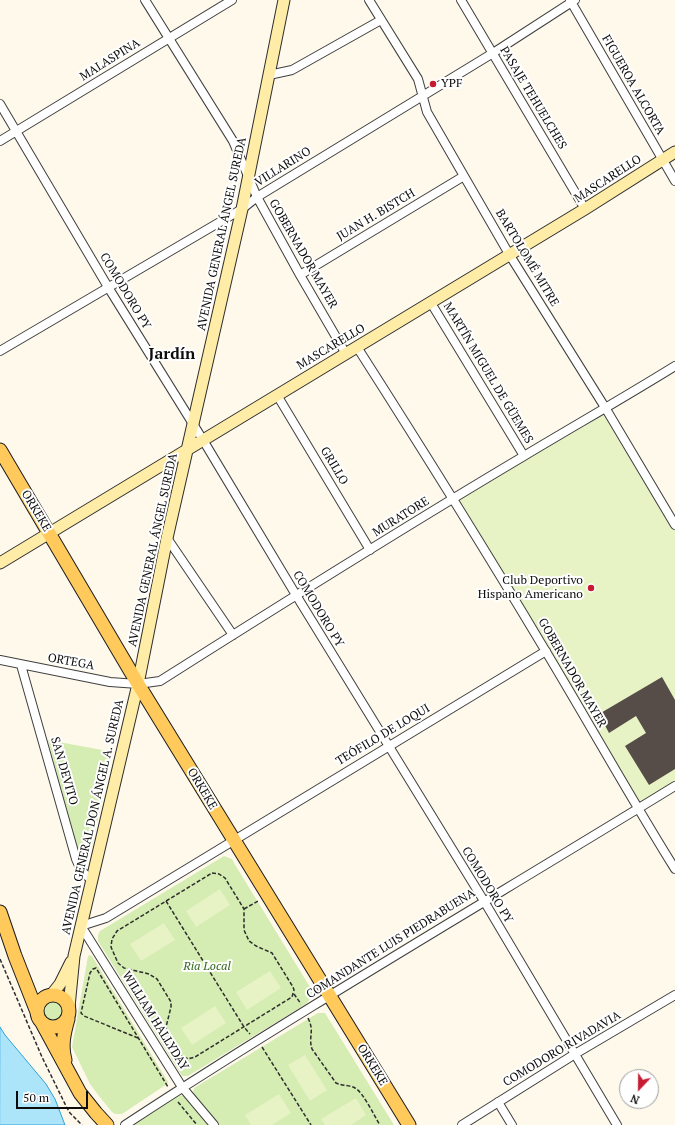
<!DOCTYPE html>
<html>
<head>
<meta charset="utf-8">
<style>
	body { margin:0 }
	#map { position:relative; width:675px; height:1125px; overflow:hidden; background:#fff9ec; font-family:"PT Serif",serif }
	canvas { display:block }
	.north { position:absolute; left:619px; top:1069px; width:40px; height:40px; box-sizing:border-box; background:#fff; border:1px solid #9e9e9e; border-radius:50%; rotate:202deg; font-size:11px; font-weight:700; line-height:16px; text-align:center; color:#0c0c0c }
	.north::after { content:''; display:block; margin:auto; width:14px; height:18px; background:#c61b32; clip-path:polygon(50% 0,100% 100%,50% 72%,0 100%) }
	.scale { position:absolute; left:16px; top:1091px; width:72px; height:18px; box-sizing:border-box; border:2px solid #0c0c0c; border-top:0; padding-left:5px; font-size:12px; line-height:14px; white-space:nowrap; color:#0c0c0c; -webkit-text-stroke:3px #fff; paint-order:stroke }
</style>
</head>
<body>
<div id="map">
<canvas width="675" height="1125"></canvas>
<div class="north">N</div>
<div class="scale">50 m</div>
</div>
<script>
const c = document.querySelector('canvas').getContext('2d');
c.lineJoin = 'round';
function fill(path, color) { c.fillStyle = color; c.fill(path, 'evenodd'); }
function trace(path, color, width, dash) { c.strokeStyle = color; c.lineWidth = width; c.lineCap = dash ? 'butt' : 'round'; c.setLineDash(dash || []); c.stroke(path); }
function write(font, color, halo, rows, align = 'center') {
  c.font = font + ' "PT Serif",serif'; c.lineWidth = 4; c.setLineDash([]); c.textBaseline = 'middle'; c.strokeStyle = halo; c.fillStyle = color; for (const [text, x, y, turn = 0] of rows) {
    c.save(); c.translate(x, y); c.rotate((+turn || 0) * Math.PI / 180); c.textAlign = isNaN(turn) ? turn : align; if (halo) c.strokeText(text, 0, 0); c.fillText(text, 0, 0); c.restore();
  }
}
fill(new Path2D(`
	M 48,740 L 113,752 L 92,846 L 89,851 C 82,852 80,850 76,846 Z
	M 224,856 L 232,859 L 234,863 L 313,992 L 312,997 L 306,1004 L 188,1076 L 182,1076 L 98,941 L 98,935 L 100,931 Z
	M 90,955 L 92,956 L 168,1082 L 167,1084 L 122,1114 L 115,1114 L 112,1112 L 99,1096 L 90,1084 L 72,1047 L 88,956 Z
	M42 1012a11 11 0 1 1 22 0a11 11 0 1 1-22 0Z
	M 318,1013 L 325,1013 L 394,1125 L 218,1125 L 195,1097 L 193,1094 L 194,1088 Z
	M 179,1095 L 184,1096 L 187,1099 L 209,1125 L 131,1125 Z`), '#d5ecb2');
fill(new Path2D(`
	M 606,409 L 675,525 L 675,786 L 637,809 L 454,499 Z
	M 220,889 L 230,905 L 196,927 L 186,911 Z
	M 164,923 L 175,940 L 141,961 L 130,944 Z
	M 270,971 L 281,988 L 247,1010 L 236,992 Z
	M 215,1006 L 226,1023 L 192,1045 L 181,1028 Z
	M 305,1055 L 327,1090 L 310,1101 L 288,1065 Z
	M 279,1094 L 291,1113 L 272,1125 L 251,1125 L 245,1115 Z
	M 356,1098 L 366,1115 L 351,1125 L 325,1125 L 321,1119 Z`), '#e7f3c5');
const water = new Path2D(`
	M 0,1027 L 5,1035 L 46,1084 L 55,1099 L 65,1125 L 0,1125 Z`);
fill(water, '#ace4fa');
trace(water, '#2ea2d7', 1);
fill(new Path2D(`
	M 662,677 L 675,700 L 675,769 L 649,785 L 625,746 L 646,733 L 636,716 L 609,733 L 599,714 Z`), '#564c48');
const street = new Path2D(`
	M 145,0 L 233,141 L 257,197 L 300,275 L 346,354
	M 369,0 L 418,79 L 427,112 L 509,254 L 606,409 L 675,525
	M 461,0 L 585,209
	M 570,0 L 675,181
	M 269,75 L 292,70 L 381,20
	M 0,104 L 108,287 L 203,440 L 296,595 L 484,901 L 617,1125
	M 0,141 L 232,0
	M 300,275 L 464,176
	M 431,303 L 524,456
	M 357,347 C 421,447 484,548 545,650 C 589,723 630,797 675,869
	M 0,351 L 242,209 L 257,197 L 493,53 L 575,0
	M 277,395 L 370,550
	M 167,538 L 233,635
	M 0,660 L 110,682 L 138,684 L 160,681 C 280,605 401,529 524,456 C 574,426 625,397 675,366
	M 21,665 L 76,859 L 81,870 L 91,880
	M 498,1102 L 512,1125
	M 125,1125 C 305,1007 491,899 675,786
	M 214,1125 L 182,1087 L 81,926 L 106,918 L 546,651
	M 462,1125 L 575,1054 L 675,995`);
const secondary = new Path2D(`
	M 0,563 L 585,209 L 675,152
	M 52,994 L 60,984 L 71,962
	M 69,1007 L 74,956 L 138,684 L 167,538 L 242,209 L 284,0`);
const primary = new Path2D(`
	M 0,450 L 138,684 L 409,1125
	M 0,912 L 15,956 L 37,1012
	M37 1011a16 16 0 1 1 32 0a16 16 0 1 1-32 0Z
	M 42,1023 L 80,1093 L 96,1113 L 107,1125
	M 65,1060 C 61,1046 64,1033 68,1019`);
trace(street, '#3f3f3f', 10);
trace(secondary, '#2e2e2e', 13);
trace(primary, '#1d1d1d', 15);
trace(new Path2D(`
	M 212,873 L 219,874 L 225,878 L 244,909 L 244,930 L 249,941 L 256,946 L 272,953 L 293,987 L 294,990 L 292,997 L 195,1057 L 188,1059 L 180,1055 L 167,1032 L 166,1027 L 171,1007 L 171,1002 L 157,979 L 149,974 L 124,968 L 118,963 L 111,947 L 112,939 L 117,931 Z
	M 166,901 L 244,1027 L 250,1034
	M 244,909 L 258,901
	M 0,959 L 42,1057 L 67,1108 L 70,1113 L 82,1125
	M 294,994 L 301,1004
	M 308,1018 C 315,1032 308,1036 312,1049 L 336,1083 C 343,1086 350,1085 355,1088 C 364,1093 374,1116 380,1125
	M 138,1038 L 84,1016 L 81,1013 L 90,973 L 93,969 L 96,968 L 168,1087
	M 262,1047 L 311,1125
	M 178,1102 L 197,1125`), '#2e2e2e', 1.5, [4, 2]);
trace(street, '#fff', 8);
trace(secondary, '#ffeda7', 11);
trace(primary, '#ffc95c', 13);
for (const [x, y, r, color] of [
	[433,84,4,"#c61b32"],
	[591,588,4,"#c61b32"]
]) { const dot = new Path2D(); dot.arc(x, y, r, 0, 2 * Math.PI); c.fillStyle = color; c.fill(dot); trace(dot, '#fff', 1.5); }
write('12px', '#0c0c0c', '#fff', [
	["MALASPINA",110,60,-32],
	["FIGUEROA ALCORTA",633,85,60],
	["PASAJE TEHUELCHES",533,98,59],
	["VILLARINO",283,167,-32],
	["MASCARELLO",608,179,-33],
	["JUAN H. BISTCH",376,215,-31],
	["AVENIDA GENERAL ÁNGEL SUREDA",222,234,-78],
	["GOBERNADOR MAYER",303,254,60],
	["BARTOLOMÉ MITRE",527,258,59],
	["COMODORO PY",125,291,59],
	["MASCARELLO",331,347,-31],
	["MARTÍN MIGUEL DE GÜEMES",488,373,59],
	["GRILLO",334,466,59],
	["ORKEKE",36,511,59],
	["MURATORE",401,517,-32],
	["AVENIDA GENERAL ÁNGEL SUREDA",153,550,-78],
	["COMODORO PY",318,609,59],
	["ORTEGA",71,662,10],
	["GOBERNADOR MAYER",572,673,60],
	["TEÓFILO DE LOQUI",383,735,-31],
	["SAN DEVITO",64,771,74],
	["ORKEKE",202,789,59],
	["AVENIDA GENERAL DON ÁNGEL A. SUREDA",93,817,-77],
	["COMODORO PY",487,885,59],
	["COMANDANTE LUIS PIEDRABUENA",391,944,-32],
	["WILLIAM HALLYDAY",155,1021,58],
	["COMODORO RIVADAVIA",562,1049,-31],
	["ORKEKE",372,1065,58]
]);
write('12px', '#0c0c0c', '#fff', [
	["YPF",441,84],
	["Club Deportivo",583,581,"right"],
	["Hispano Americano",583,595,"right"]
], 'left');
write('italic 12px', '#306818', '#fff', [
	["Ria Local",207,967]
]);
write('bold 16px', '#0c0c0c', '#fff', [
	["Jardín",172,354]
]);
</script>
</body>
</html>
